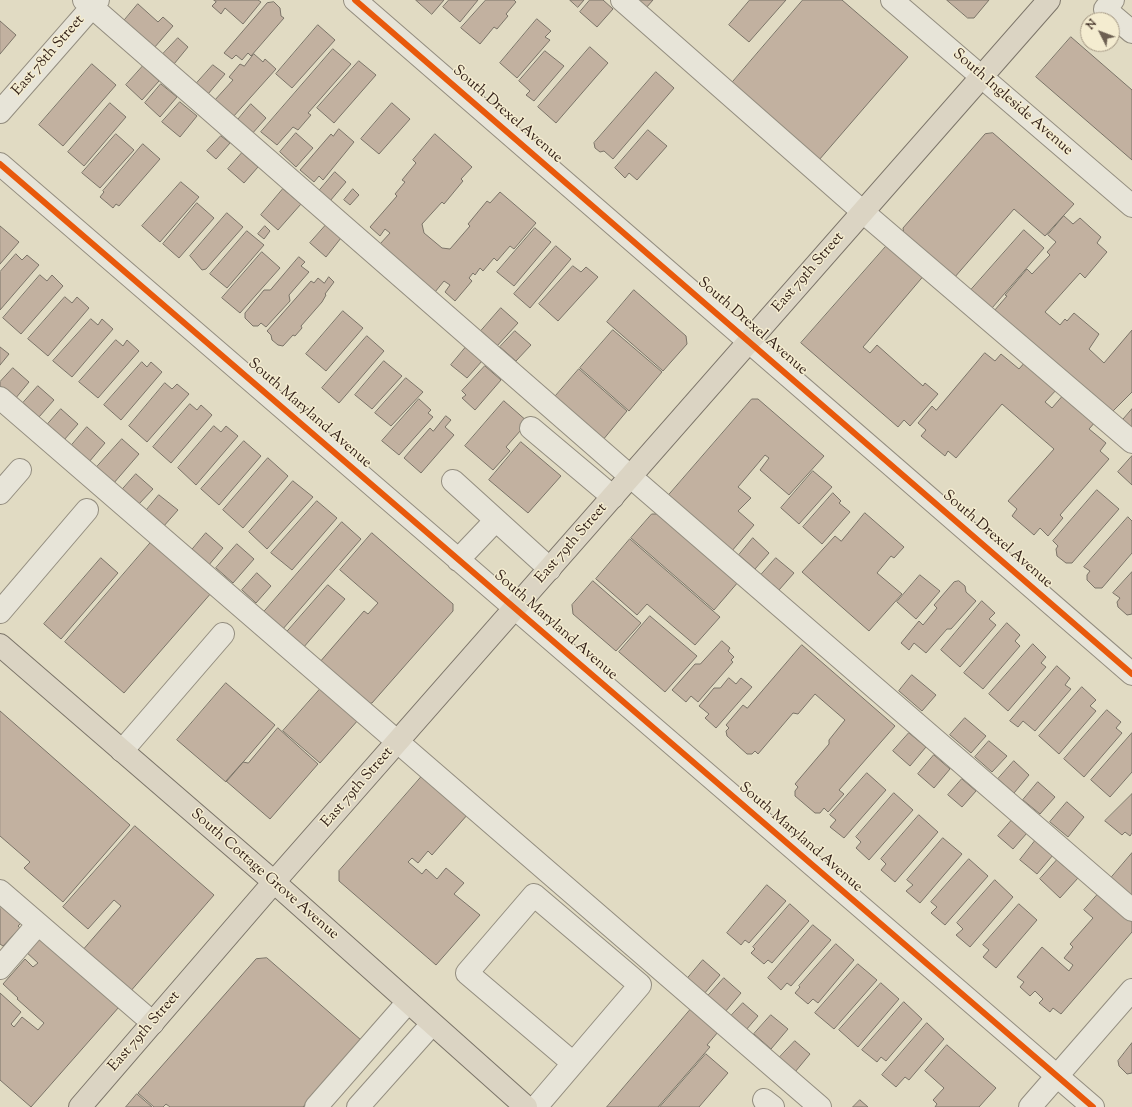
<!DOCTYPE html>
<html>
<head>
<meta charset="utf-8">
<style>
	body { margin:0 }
	#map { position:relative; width:1132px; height:1107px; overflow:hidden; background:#e1dbc3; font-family:"Sorts Mill Goudy",serif }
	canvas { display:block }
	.north { position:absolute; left:1080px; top:12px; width:40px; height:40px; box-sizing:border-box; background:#f4ecd0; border:1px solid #a59985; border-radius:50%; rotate:312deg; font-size:11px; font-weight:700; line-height:16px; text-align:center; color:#2f1d15 }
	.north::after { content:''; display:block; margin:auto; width:14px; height:18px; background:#6d6052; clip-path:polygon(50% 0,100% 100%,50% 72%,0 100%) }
</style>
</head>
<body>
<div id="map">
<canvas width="1132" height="1107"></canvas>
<div class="north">N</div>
</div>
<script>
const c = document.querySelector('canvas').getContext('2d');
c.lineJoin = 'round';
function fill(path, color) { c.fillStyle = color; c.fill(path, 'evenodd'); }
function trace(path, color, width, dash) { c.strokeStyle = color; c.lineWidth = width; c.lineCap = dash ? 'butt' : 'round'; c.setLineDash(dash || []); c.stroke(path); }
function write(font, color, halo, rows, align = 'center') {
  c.font = font + ' "Sorts Mill Goudy",serif'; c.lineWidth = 3; c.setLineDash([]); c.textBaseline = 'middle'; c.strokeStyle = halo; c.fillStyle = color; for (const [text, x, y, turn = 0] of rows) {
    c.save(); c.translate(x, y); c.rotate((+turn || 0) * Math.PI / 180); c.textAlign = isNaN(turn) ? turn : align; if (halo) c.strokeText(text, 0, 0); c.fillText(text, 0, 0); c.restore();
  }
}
const building = new Path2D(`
	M 214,0 L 258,0 L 261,2 L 243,24 L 225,8 L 221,14 L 212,6 L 216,2 Z
	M 416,0 L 444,0 L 432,14 Z
	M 449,0 L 478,0 L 460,22 L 443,7 Z
	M 486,0 L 514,0 L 516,2 L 506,14 L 508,16 L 497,29 L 494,27 L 480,44 L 461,28 Z
	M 570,0 L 584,0 L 578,7 Z
	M 590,0 L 603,0 L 613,9 L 597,27 L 580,12 Z
	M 637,0 L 653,0 L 646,8 Z
	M 750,0 L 786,0 L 749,42 L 729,25 Z
	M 803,0 L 842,0 L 908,57 L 819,160 L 731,84 Z
	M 947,0 L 989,0 L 974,18 L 968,18 Z
	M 274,2 L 280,8 L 281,16 L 284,18 L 251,56 L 248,53 L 242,60 L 236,55 L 232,59 L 224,53 L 267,3 Z
	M 138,4 L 158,22 L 163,17 L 173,26 L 154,48 L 123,22 Z
	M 537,19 L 551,31 L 545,37 L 550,40 L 517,78 L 500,63 Z
	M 0,21 L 16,35 L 0,54 Z
	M 318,25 L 335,40 L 292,88 L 276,74 Z
	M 1071,37 L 1132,90 L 1132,160 L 1036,77 Z
	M 178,38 L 188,47 L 174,64 L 163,54 Z
	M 590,47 L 608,63 L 556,123 L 538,107 Z
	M 333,49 L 351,64 L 308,113 L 311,115 L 298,130 L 293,127 L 277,145 L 261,132 Z
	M 545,51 L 564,66 L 534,101 L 526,95 L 530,91 L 519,81 Z
	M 254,54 L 263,62 L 265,59 L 276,69 L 233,117 L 214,101 L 233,80 L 229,77 L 240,64 L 244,66 Z
	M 359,61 L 376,75 L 334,123 L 317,108 Z
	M 92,64 L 116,85 L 63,146 L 39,125 Z
	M 213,65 L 225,74 L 208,94 L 196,84 Z
	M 143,66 L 159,81 L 142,100 L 126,85 Z
	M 656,72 L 674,88 L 613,159 L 604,151 L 600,152 L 595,148 L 594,143 Z
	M 161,84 L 177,97 L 160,117 L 145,103 Z
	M 180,102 L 197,116 L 180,137 L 162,122 Z
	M 110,103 L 126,117 L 84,166 L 68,152 Z
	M 392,103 L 410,119 L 379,154 L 361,139 Z
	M 251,104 L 266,118 L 251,135 L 236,122 Z
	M 339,129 L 354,142 L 323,180 L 319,176 L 314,182 L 300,170 L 331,134 L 333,136 Z
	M 648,130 L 667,146 L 637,180 L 629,173 L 625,178 L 615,168 Z
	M 296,133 L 313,148 L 296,167 L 280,152 Z
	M 993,133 L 1074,204 L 1045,236 L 1014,209 L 954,278 L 904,235 L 903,228 L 985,134 Z
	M 116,134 L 134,150 L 100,188 L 82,173 Z
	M 435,134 L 472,167 L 461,179 L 463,181 L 444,204 L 442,202 L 422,224 L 424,233 L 442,248 L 450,249 L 470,226 L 468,224 L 487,201 L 490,203 L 500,192 L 536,223 L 514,249 L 510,246 L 497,261 L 494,258 L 483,271 L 480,268 L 475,275 L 473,273 L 469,278 L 472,281 L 455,301 L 445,292 L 450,285 L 444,281 L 435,292 L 380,244 L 390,233 L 385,229 L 380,236 L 370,227 L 397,196 L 395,194 L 405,182 L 402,180 L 416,163 L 413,160 Z
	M 221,136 L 230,143 L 216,159 L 207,151 Z
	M 143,144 L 160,159 L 119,206 L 116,204 L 113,208 L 100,197 L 104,192 L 103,191 Z
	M 242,153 L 258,167 L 244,183 L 228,169 Z
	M 335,172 L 346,182 L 330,201 L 319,191 Z
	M 181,182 L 199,197 L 160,242 L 142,226 Z
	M 283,189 L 301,204 L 278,230 L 261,215 Z
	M 353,189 L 359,195 L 350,205 L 344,200 Z
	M 197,203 L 214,218 L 179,258 L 163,244 Z
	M 227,213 L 243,227 L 206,269 L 202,270 L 190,256 Z
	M 1064,216 L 1073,224 L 1080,218 L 1101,237 L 1097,243 L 1107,252 L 1085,278 L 1080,273 L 1045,312 L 1060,325 L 1065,319 L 1067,321 L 1074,313 L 1099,334 L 1089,349 L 1104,363 L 1132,330 L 1132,392 L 1111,413 L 994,311 L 1007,296 L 1005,295 L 1027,269 L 1032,274 L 1050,255 L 1047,252 L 1056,242 L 1048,235 Z
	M 326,225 L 341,238 L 326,257 L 310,243 Z
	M 0,226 L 19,242 L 0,264 Z
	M 265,226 L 270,231 L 264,239 L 258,234 Z
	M 535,228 L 551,242 L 514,286 L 497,272 Z
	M 1024,230 L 1044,248 L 992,308 L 971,290 Z
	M 247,231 L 264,245 L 227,288 L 210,274 Z
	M 890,242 L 926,273 L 863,347 L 870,353 L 877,345 L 923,386 L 925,383 L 938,394 L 910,426 L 904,420 L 898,427 L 801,343 Z
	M 556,246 L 571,259 L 530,308 L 514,294 Z
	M 262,252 L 280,268 L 240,313 L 222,298 Z
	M 16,254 L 22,260 L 27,255 L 39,265 L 0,310 L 0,272 Z
	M 299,257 L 305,262 L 301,266 L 309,272 L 289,295 L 290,301 L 266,327 L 261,323 L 258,326 L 253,326 L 245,318 L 245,313 L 264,290 L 270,290 Z
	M 573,266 L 581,272 L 586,267 L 598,277 L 558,321 L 539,304 Z
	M 40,275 L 47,281 L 52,275 L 63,286 L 21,334 L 3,318 Z
	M 329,277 L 334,282 L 325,294 L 326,295 L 322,302 L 301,326 L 302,328 L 295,336 L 293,335 L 283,346 L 278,345 L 272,340 L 271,335 L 267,331 L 311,281 L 314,283 L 318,278 L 324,283 Z
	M 634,290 L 686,336 L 687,344 L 663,371 L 607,322 Z
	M 65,297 L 72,303 L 77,297 L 89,308 L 48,356 L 28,339 Z
	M 501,308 L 518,323 L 497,346 L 481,331 Z
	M 343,311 L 363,328 L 326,371 L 306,354 Z
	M 91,319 L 98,325 L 102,319 L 113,329 L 72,377 L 53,361 Z
	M 613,330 L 662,372 L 629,411 L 580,368 Z
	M 515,331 L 531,345 L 516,361 L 500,347 Z
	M 367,336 L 384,351 L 339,403 L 322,388 Z
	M 116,340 L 123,346 L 127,340 L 139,351 L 98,398 L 79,382 Z
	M 0,347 L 9,354 L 0,365 Z
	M 466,347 L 482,361 L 467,378 L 451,365 Z
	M 985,353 L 995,361 L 1001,354 L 1019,369 L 1026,361 L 1058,388 L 1045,402 L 1052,408 L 1065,393 L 1096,421 L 1089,429 L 1106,443 L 1100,451 L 1109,459 L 1060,515 L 1063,518 L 1048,536 L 1040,528 L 1034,535 L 1012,516 L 1017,509 L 1008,501 L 1054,449 L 1002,404 L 956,458 L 948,451 L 945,456 L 921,436 L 926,430 L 918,423 L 932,406 L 936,410 Z
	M 384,361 L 402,376 L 372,409 L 355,395 Z
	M 142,362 L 147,367 L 151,362 L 162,372 L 121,420 L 104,405 Z
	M 485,366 L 501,380 L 475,410 L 462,398 L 466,395 L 462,391 Z
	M 13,368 L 29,382 L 15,399 L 0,386 L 0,382 Z
	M 579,369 L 627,411 L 602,441 L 553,399 Z
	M 406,378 L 423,392 L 391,426 L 375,413 Z
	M 165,383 L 172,389 L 177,384 L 189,394 L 147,442 L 129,426 Z
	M 38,386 L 54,400 L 39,417 L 23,403 Z
	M 419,399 L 431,410 L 428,413 L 433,417 L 399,455 L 382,441 Z
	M 752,399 L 758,399 L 824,456 L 789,495 L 760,470 L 769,458 L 765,455 L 738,487 L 751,498 L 738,511 L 754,525 L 731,552 L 668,496 Z
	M 504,401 L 528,422 L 506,447 L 510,451 L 493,470 L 465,446 Z
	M 190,404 L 197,410 L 201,405 L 212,415 L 171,463 L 153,447 Z
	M 61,409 L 78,424 L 64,440 L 47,425 Z
	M 1132,409 L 1132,431 L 1121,422 Z
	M 446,416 L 451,420 L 445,427 L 454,435 L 421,473 L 404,458 L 430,428 L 433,431 Z
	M 214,426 L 221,432 L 226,426 L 238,436 L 196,485 L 178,468 Z
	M 87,427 L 105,443 L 89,462 L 71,446 Z
	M 122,439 L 139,454 L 113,484 L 96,468 Z
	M 244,441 L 261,456 L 219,505 L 201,489 Z
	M 521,442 L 561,476 L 528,513 L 489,480 Z
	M 1132,456 L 1132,485 L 1118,472 Z
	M 268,458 L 288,476 L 243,528 L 223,510 Z
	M 813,471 L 832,487 L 799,524 L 781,508 Z
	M 136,474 L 153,489 L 138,505 L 121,491 Z
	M 293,481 L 313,497 L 267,549 L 249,532 Z
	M 1097,490 L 1119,509 L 1072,563 L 1066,563 L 1057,556 L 1056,549 L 1058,546 L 1053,541 Z
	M 833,493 L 841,501 L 839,503 L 850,512 L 822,544 L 803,527 Z
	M 159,495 L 178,510 L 163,527 L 145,512 Z
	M 317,501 L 337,518 L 292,570 L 271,553 Z
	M 865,513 L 904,547 L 894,558 L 891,556 L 877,573 L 902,594 L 869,631 L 802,572 L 835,536 L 841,541 Z
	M 652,514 L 661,514 L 739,581 L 714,610 L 631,538 Z
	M 1128,517 L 1132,521 L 1132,553 L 1102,588 L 1095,588 L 1087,580 L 1087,575 L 1090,571 L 1084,567 Z
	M 342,522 L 361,539 L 282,630 L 263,613 Z
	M 206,533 L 223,548 L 208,566 L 191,551 Z
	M 372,533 L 453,604 L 453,611 L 372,703 L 367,704 L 319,663 L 364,611 L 368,614 L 378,603 L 340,570 Z
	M 753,538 L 769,553 L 755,569 L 739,555 Z
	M 630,539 L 720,617 L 695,645 L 647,604 L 637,615 L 596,579 Z
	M 153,540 L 212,592 L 124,693 L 65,642 Z
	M 237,544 L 254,559 L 233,583 L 216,568 Z
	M 101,558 L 118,573 L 61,639 L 44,624 Z
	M 776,558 L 794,573 L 779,590 L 761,575 Z
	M 1132,572 L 1132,614 L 1127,615 L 1118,607 L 1117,602 L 1120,598 L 1113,593 Z
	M 257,573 L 271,586 L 256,603 L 242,590 Z
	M 920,575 L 940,591 L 916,619 L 897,602 Z
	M 593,581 L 641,623 L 616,651 L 573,614 L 572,605 Z
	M 959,581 L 965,586 L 966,592 L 976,601 L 951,629 L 947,629 L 926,653 L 914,643 L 909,650 L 901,643 L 919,621 L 923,625 L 937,608 L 934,605 L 954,582 Z
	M 328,585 L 345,599 L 303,648 L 286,633 Z
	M 982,601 L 995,613 L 989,619 L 996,625 L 960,667 L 941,650 Z
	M 650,616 L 697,656 L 665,692 L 619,652 Z
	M 1007,623 L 1020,635 L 1015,641 L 1020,646 L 983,689 L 964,673 Z
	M 722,641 L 730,648 L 728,651 L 734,657 L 731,660 L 733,662 L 698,702 L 691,696 L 686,702 L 672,690 L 695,664 L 700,664 Z
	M 1033,644 L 1046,657 L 1041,663 L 1046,667 L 1008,711 L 989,694 Z
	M 802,645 L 895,726 L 839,790 L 844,794 L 828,812 L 824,808 L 820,813 L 815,813 L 795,796 L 795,791 L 798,787 L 795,784 L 829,744 L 829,740 L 845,720 L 815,694 L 798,714 L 793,713 L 758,754 L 755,751 L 752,754 L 747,754 L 727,736 L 726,731 L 729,728 L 726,725 L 743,705 L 747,708 Z
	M 1057,666 L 1070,678 L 1065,685 L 1071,689 L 1035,731 L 1023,721 L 1018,727 L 1010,721 Z
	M 912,675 L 936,695 L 922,711 L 899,691 Z
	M 729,678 L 736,684 L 741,678 L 752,687 L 716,728 L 705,718 L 709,714 L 699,706 L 714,688 L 720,688 Z
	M 226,683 L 275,725 L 226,782 L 177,740 Z
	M 322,687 L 359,719 L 320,763 L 283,731 Z
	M 1082,687 L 1096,700 L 1090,706 L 1096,711 L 1059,754 L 1039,736 Z
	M 1107,710 L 1121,722 L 1116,728 L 1122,733 L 1084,777 L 1064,759 Z
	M 0,711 L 130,825 L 63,902 L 24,868 L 30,862 L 0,836 Z
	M 965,718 L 986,736 L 971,753 L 950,735 Z
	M 278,728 L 318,764 L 270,819 L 226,781 L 243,762 L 248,763 Z
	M 909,733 L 926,747 L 910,766 L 893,751 Z
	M 1132,733 L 1132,772 L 1110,797 L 1091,780 Z
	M 989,741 L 1007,756 L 992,772 L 975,757 Z
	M 934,755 L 950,769 L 934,788 L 918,774 Z
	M 1014,761 L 1029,775 L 1014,793 L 998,779 Z
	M 867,773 L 886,790 L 844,838 L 830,827 L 836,820 L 830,815 Z
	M 423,775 L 468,814 L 432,855 L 428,851 L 418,863 L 412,858 L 408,862 L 422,874 L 426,869 L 437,879 L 446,868 L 464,883 L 454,894 L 480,915 L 436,965 L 339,881 L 339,871 Z
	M 962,779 L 976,791 L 962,807 L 948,795 Z
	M 1038,782 L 1055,797 L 1040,814 L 1023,800 Z
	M 894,793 L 913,810 L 869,860 L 856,848 L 861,842 L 856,837 Z
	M 1132,794 L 1132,833 L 1130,836 L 1125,832 L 1122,835 L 1105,821 Z
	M 1067,802 L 1084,817 L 1068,837 L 1050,822 Z
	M 919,815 L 938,832 L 895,882 L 881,870 L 886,864 L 881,859 Z
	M 1012,820 L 1027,833 L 1013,849 L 998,836 Z
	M 135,826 L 214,895 L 129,993 L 81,952 L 121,906 L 114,900 L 88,929 L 63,907 Z
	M 943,838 L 962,854 L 920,903 L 906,891 L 913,885 L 907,880 Z
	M 1035,841 L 1053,855 L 1037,874 L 1020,860 Z
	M 1132,853 L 1132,896 L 1111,878 Z
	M 969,859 L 988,876 L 945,925 L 931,913 L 937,907 L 931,902 Z
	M 1057,860 L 1078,878 L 1060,898 L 1040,879 Z
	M 995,880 L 1013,897 L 970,947 L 956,935 L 963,929 L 957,923 Z
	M 767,885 L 786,901 L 749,943 L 745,940 L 741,945 L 727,933 Z
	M 1099,893 L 1132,922 L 1132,932 L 1061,1014 L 1053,1008 L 1050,1012 L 1039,1003 L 1043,999 L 1035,991 L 1030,996 L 1020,987 L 1024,982 L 1017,977 L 1042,947 L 1069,971 L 1073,965 L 1064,958 L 1073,947 L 1070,944 L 1093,918 L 1084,910 Z
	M 790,904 L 809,921 L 772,963 L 768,960 L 764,964 L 751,953 L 755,949 L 753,947 Z
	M 1019,904 L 1037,920 L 996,968 L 983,957 L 989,950 L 983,945 Z
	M 3,906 L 22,922 L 18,926 L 20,928 L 3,946 L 0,944 L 0,909 Z
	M 813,925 L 831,940 L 791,986 L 787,983 L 781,990 L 768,978 Z
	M 38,936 L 119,1007 L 31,1107 L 0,1080 L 0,993 L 21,1012 L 11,1024 L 14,1027 L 22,1017 L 38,1030 L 44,1023 L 17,999 L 18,998 L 3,984 L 25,959 L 33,967 L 38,963 L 25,951 Z
	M 836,944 L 854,960 L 818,1003 L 813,999 L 808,1004 L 795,993 L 800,987 L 799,986 Z
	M 267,958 L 361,1040 L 303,1107 L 170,1107 L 166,1104 L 163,1107 L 154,1107 L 138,1093 L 256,959 Z
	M 703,960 L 720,975 L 704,994 L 687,979 Z
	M 858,964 L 877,980 L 834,1029 L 815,1013 Z
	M 724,978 L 741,993 L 725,1012 L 707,997 Z
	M 881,983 L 899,999 L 858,1047 L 839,1030 Z
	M 904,1002 L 922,1019 L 886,1061 L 881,1057 L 877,1062 L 862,1050 Z
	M 743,1003 L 758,1016 L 746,1030 L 731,1016 Z
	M 691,1009 L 718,1032 L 707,1045 L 710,1047 L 658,1107 L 607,1107 Z
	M 771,1015 L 788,1029 L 771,1049 L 754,1034 Z
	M 927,1023 L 944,1039 L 909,1080 L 905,1077 L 896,1087 L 882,1075 Z
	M 795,1041 L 810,1054 L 795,1072 L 779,1058 Z
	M 1132,1043 L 1132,1073 L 1127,1074 L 1119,1066 L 1118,1061 Z
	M 947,1045 L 996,1088 L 979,1107 L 935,1107 L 937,1104 L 933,1100 L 944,1088 L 925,1071 Z
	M 706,1054 L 728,1073 L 699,1107 L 660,1107 Z
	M 137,1094 L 152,1107 L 126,1107 Z
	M 860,1100 L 868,1107 L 853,1107 Z`);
fill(building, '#c2b1a0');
trace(building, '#7b7468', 1);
const minor = new Path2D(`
	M 84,0 L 631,477 L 1132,910
	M 355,0 L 1132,674
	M 622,0 L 863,212 L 1132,442
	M 892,0 L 1132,206
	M 1113,0 L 1105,9 L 1132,32
	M 0,112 L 98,0
	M 0,164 L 1093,1107
	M 0,398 L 820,1107
	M 531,428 L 613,497
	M 453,481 L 550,569
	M 0,493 L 20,470
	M 458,560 L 496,520
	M 0,612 L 87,510
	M 122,751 L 223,634
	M 0,891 L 153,1023
	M 0,968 L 38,924
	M 764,1100 L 773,1107
	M 316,1107 L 408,1002
	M 358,1107 L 432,1024
	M 536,1107 L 640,985 L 534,895 L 467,973 L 573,1063
	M 1030,1107 L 1132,990`);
const major = new Path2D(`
	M 0,645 L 274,882 L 526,1107
	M 80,1107 L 274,882 L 1049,0`);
trace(minor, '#938d7f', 24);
trace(major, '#7b7468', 24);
trace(minor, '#e7e4d8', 22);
trace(major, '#dbd4c3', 22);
trace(new Path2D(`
	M 355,0 L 1132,674
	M 0,164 L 1093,1107`), '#e8590c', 6);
write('15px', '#2f1d15', '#f4ecd0', [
	["East 78th Street",49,56,-49],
	["South Ingleside Avenue",1012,103,41],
	["South Drexel Avenue",507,115,41],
	["East 79th Street",809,273,-49],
	["South Drexel Avenue",752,327,41],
	["South Maryland Avenue",309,414,41],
	["South Drexel Avenue",997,540,41],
	["East 79th Street",572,544,-49],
	["South Maryland Avenue",555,626,41],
	["East 79th Street",358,788,-49],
	["South Maryland Avenue",800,838,41],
	["South Cottage Grove Avenue",264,875,41],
	["East 79th Street",145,1032,-49]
]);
</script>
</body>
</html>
